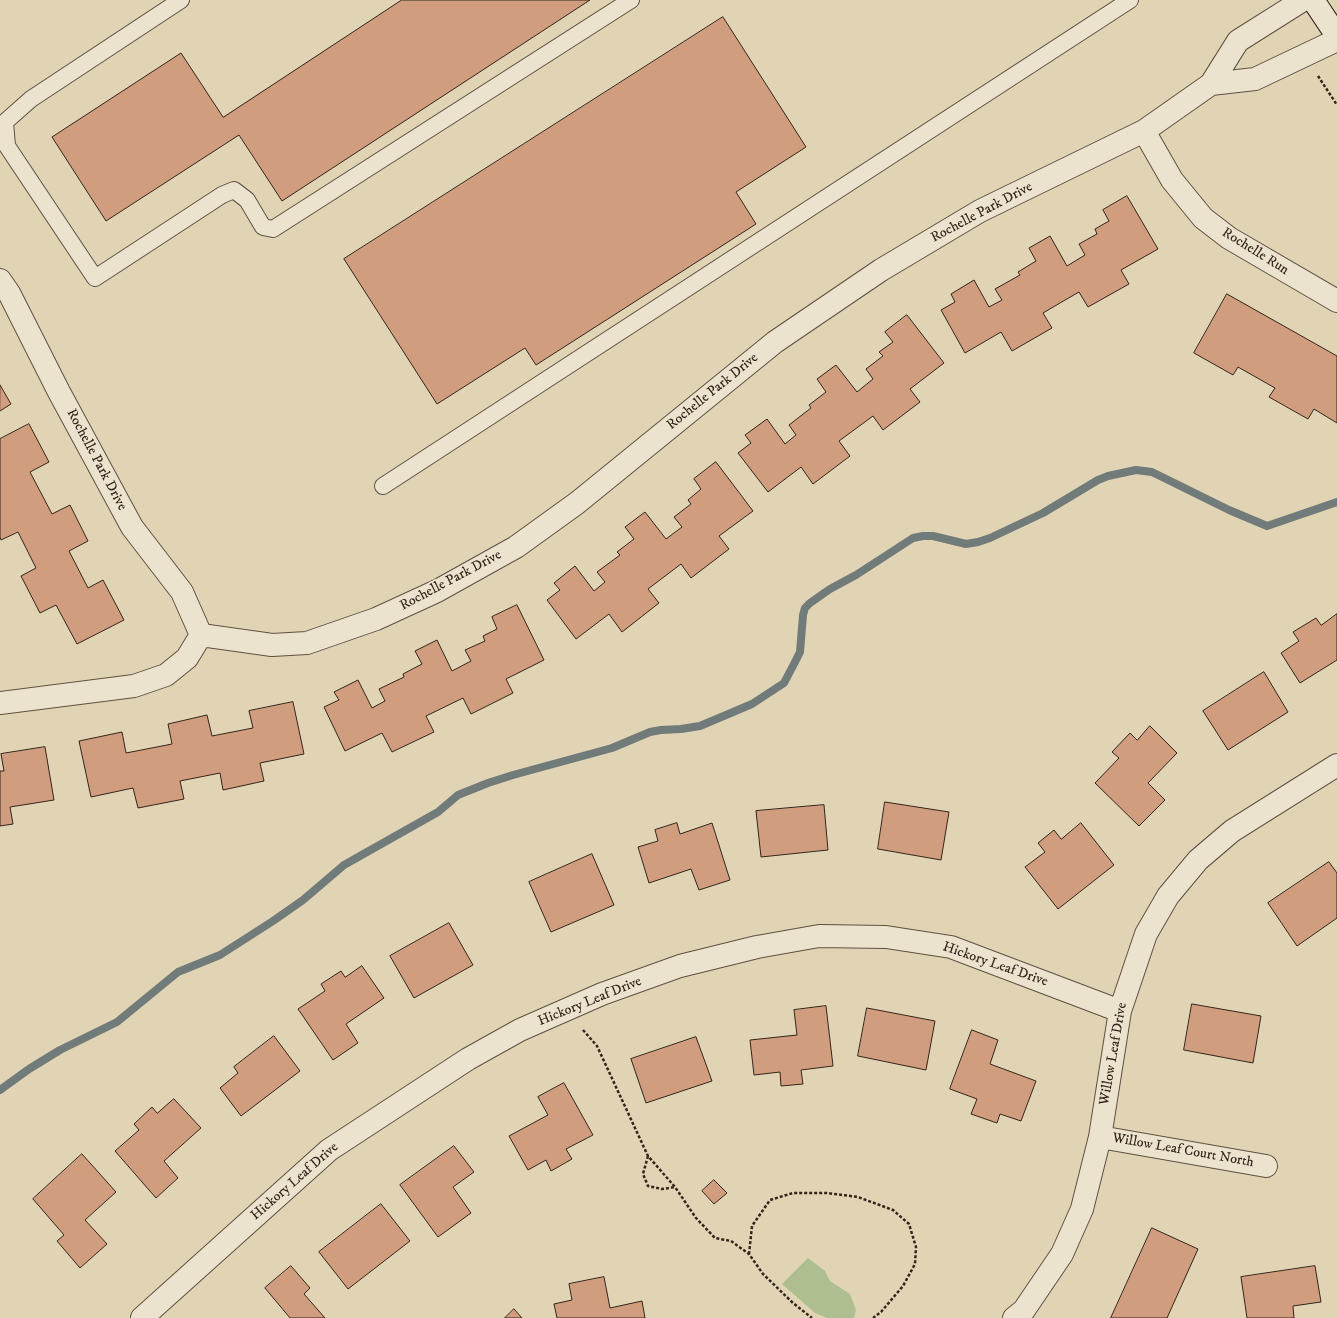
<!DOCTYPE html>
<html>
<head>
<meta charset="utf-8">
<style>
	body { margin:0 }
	canvas { display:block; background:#e1d4b5 }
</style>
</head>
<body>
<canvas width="1337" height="1318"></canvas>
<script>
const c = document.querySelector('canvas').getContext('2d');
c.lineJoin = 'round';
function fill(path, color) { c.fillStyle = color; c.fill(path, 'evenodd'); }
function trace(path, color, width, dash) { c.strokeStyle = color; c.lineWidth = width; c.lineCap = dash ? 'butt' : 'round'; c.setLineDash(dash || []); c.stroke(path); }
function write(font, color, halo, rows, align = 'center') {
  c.font = font + ' "IM FELL DW Pica",serif'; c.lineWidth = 3.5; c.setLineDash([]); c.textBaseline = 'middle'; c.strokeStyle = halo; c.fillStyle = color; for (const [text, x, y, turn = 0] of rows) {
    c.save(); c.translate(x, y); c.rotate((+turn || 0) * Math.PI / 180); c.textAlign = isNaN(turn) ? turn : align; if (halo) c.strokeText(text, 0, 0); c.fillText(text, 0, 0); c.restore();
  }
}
fill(new Path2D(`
	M 808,1258 L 825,1271 L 830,1281 L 850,1294 L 856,1310 L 854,1318 L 827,1318 L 815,1313 L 782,1284 Z`), '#aebe91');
trace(new Path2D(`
	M 0,1090 L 29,1069 L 60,1050 L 117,1022 L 178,972 L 220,955 L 273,921 L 303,900 L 344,865 L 438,812 L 458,795 L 488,783 L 513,775 L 612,748 L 650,732 L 661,730 L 681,729 L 700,726 L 752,704 L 784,683 L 795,662 L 800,652 L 803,615 L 805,608 L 810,603 L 830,589 L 856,575 L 913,538 L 923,536 L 933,536 L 966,544 L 978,542 L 990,538 L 1043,513 L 1098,480 L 1108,476 L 1136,470 L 1152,472 L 1229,510 L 1267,526 L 1337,502`), '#717b7a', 8);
const building = new Path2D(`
	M 402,0 L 590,0 L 282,201 L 239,135 L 106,221 L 52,137 L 181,53 L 223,117 Z
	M 723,17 L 806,147 L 736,192 L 756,224 L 536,365 L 525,348 L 437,404 L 344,259 Z
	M 1127,196 L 1158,249 L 1121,270 L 1129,284 L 1088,307 L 1079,292 L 1060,303 L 1043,313 L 1052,328 L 1012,351 L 1001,332 L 965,353 L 941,310 L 955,302 L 951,294 L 974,280 L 989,307 L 1002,300 L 995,289 L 1020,275 L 1018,272 L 1036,261 L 1029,248 L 1050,236 L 1067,266 L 1085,255 L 1079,244 L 1097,234 L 1095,229 L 1109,221 L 1103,210 Z
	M 1227,294 L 1337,356 L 1337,423 L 1314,409 L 1308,419 L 1269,397 L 1275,388 L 1238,367 L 1233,375 L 1194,353 Z
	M 907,315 L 944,363 L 910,389 L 920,402 L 883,430 L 873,416 L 839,441 L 850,456 L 813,484 L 801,467 L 768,492 L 738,453 L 751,443 L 745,435 L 767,419 L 785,444 L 796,435 L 789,425 L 811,408 L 809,405 L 826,392 L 817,379 L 836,365 L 857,392 L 873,379 L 866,369 L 883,356 L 879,352 L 893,342 L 885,332 Z
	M 0,385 L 11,404 L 0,411 Z
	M 29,424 L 49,462 L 30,472 L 52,514 L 70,505 L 88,541 L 69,551 L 88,588 L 103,580 L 124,620 L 77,644 L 56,605 L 40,613 L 21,576 L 36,568 L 18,532 L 1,540 L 0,537 L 0,439 Z
	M 716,462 L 753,511 L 719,536 L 729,549 L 691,578 L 681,564 L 648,589 L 659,603 L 622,632 L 609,614 L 576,639 L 547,600 L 560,590 L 554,583 L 575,566 L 594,591 L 605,582 L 597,572 L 620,555 L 617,552 L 634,539 L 625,527 L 645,512 L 666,539 L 682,527 L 674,517 L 691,504 L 688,500 L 701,489 L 694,479 Z
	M 517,605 L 544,660 L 506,679 L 513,693 L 471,714 L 463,698 L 426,716 L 434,732 L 392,752 L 382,733 L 345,751 L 324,707 L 339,700 L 334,692 L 358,680 L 372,708 L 385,701 L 379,689 L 404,677 L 403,674 L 422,664 L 415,651 L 437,640 L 452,671 L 471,661 L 465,650 L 485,641 L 483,636 L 497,629 L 492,617 Z
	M 1337,614 L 1337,660 L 1300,683 L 1281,653 L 1299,641 L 1293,632 L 1316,618 L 1321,625 Z
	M 1264,672 L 1288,712 L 1228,750 L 1203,711 Z
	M 293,702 L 304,754 L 260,763 L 264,781 L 223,790 L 220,773 L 180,781 L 184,799 L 138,808 L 133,788 L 91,797 L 79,741 L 122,732 L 126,753 L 172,744 L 168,724 L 207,715 L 212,736 L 253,728 L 249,711 Z
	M 1150,726 L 1177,753 L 1148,783 L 1165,800 L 1139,826 L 1095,783 L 1119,758 L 1112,752 L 1130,733 L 1137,740 Z
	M 45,747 L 54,800 L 10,807 L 13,824 L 0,826 L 0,771 L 4,771 L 1,754 Z
	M 885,802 L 949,812 L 941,860 L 878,849 Z
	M 824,805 L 828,850 L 761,857 L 756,811 Z
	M 677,823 L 680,834 L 712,823 L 730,880 L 699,890 L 691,869 L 649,883 L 638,847 L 658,841 L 655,830 Z
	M 1081,823 L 1114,865 L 1058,909 L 1025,867 L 1045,852 L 1038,843 L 1054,830 L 1061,839 Z
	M 592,854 L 614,905 L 551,932 L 529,882 Z
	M 1329,862 L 1337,873 L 1337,918 L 1297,946 L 1268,903 Z
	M 449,923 L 473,965 L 414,998 L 390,956 Z
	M 362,966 L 384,998 L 346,1024 L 358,1043 L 333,1060 L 298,1009 L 325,991 L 321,984 L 341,971 L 345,977 Z
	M 1192,1004 L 1261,1016 L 1253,1063 L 1184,1050 Z
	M 826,1006 L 833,1066 L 801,1070 L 803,1084 L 781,1086 L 780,1072 L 754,1075 L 750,1040 L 797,1035 L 794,1010 Z
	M 867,1008 L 935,1021 L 926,1070 L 858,1056 Z
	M 972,1030 L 998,1040 L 990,1064 L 1036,1081 L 1021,1121 L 1000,1114 L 997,1123 L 971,1114 L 977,1099 L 950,1089 Z
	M 274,1036 L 300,1071 L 241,1116 L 220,1088 L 238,1073 L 234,1067 Z
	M 696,1037 L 712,1081 L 646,1103 L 631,1059 Z
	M 564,1083 L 593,1135 L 566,1149 L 572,1159 L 551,1171 L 546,1160 L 528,1170 L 509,1136 L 548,1115 L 538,1097 Z
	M 174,1099 L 201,1128 L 164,1161 L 178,1178 L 156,1198 L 115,1151 L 139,1130 L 134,1124 L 152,1107 L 157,1113 Z
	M 454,1146 L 474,1172 L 453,1187 L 471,1213 L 438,1237 L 400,1185 Z
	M 82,1154 L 116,1192 L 85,1220 L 107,1244 L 80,1268 L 57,1241 L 64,1235 L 33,1199 Z
	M 714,1180 L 727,1193 L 714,1204 L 702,1191 Z
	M 381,1204 L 410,1241 L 348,1289 L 319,1252 Z
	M 1152,1228 L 1198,1249 L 1167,1318 L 1111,1318 Z
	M 291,1266 L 310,1288 L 304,1294 L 325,1318 L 290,1318 L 265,1288 Z
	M 1315,1266 L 1321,1302 L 1293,1306 L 1294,1318 L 1247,1318 L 1241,1277 Z
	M 604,1277 L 610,1308 L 642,1301 L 645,1318 L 557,1318 L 554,1304 L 572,1300 L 569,1284 Z
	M 514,1309 L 522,1318 L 505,1318 Z`);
fill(building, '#d09e7f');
trace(building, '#34241a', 1);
const lane = new Path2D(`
	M 181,0 L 31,99 L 5,122 L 7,146 L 95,278 L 222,195 L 234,190 L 247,200 L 263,227 L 273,229 L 631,0
	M 383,486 L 1130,0`);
const street = new Path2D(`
	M 1211,84 L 1255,79 L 1337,40
	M 1144,131 L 1172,180 L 1203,218 L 1229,238 L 1337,301
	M 0,280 L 9,293 L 59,392 L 132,527 L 182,592 L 201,635
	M 0,703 L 134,686 L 166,675 L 187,658 L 201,635 L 272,645 L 307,643 L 376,619 L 437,591 L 516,547 L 577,503 L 775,342 L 881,270 L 980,211 L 1144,131 L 1211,84 L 1238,41 L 1303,0
	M 1100,1137 L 1266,1166
	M 142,1318 L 329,1150 L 468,1059 L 520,1030 L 602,994 L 680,966 L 757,947 L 819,936 L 886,937 L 951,947 L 1120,1011
	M 1014,1318 L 1024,1310 L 1062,1254 L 1082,1209 L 1100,1137 L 1120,1011 L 1146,934 L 1168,896 L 1198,860 L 1232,831 L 1337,765`);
const secondary = new Path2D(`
	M 1313,0 L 1337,36`);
trace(lane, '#5f5041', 18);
trace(street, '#5f5041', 24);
trace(secondary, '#34241a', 24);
trace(new Path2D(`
	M 1318,76 L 1337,105
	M 583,1030 L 597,1046 L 648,1156 L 675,1187 L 696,1218 L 715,1238 L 731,1241 L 749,1254 L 763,1274 L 793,1303 L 812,1318
	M 648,1156 L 643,1174 L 648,1186 L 662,1189 L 675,1187
	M 749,1254 L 752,1226 L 770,1200 L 793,1193 L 827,1193 L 858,1197 L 893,1210 L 909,1224 L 916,1247 L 915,1264 L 903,1286 L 881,1312 L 873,1318`), '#34241a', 2.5, [3, 2]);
trace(lane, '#ece3cf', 16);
trace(street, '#ece3cf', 22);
trace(secondary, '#ece3cf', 22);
write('14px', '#34241a', '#ece3cf', [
	["Rochelle Park Drive",982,213,-28],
	["Rochelle Run",1255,252,32],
	["Rochelle Park Drive",713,392,-39],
	["Rochelle Park Drive",96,460,62],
	["Rochelle Park Drive",451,581,-28],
	["Hickory Leaf Drive",995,965,19],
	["Hickory Leaf Drive",590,1002,-22],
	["Willow Leaf Drive",1114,1054,-80],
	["Willow Leaf Court North",1183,1151,10],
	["Hickory Leaf Drive",295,1182,-41]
]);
</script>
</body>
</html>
